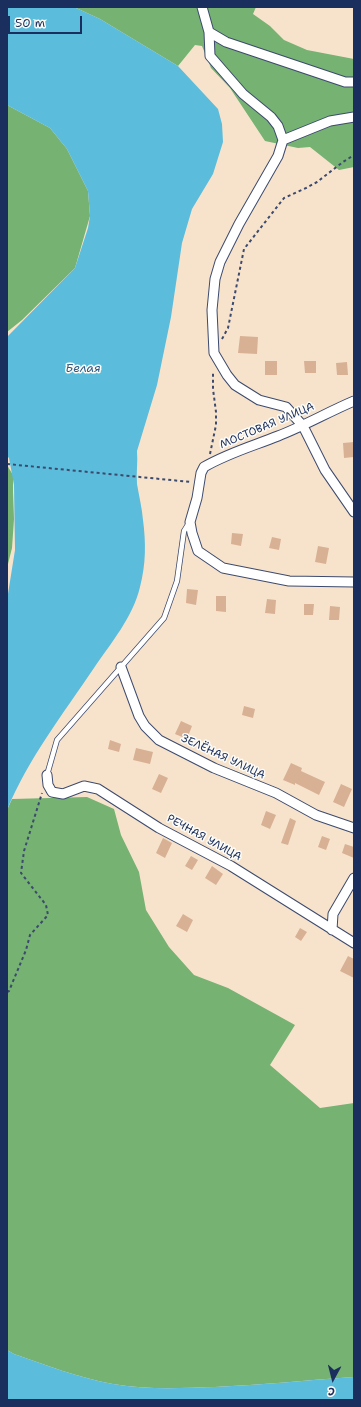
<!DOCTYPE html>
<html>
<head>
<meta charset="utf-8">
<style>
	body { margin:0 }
	#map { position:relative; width:361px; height:1407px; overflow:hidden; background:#f7e3cc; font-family:"Shantell Sans",sans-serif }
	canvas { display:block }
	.frame { position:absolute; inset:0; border:8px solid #1b2f5e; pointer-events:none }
	.north { position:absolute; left:313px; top:1359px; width:40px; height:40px; -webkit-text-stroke:3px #fdfcf7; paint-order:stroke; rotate:187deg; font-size:11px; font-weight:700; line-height:16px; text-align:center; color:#1b2f5e }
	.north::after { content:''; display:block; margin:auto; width:14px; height:18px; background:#1b2f5e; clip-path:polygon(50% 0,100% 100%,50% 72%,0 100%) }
	.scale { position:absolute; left:8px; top:16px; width:74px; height:18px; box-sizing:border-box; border:2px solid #1b2f5e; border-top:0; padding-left:5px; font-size:12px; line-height:14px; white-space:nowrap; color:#1b2f5e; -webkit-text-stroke:3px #fdfcf7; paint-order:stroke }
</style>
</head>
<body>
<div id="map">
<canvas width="361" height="1407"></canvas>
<div class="frame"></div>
<div class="north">С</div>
<div class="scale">50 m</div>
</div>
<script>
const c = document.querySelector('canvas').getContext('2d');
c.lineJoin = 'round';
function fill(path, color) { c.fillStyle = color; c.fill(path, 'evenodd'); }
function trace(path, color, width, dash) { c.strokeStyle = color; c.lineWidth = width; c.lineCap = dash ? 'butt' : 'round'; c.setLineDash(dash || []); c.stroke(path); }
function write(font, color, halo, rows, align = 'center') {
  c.font = font + ' "Shantell Sans",sans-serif'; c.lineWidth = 3; c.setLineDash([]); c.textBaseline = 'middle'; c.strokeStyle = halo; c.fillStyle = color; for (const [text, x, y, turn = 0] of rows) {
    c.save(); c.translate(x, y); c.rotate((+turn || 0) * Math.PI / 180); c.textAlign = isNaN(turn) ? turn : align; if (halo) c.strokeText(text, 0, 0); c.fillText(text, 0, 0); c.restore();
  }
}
fill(new Path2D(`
	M 74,7 L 256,7 L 253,14 L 270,26 L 284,40 L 307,50 L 354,59 L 354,167 L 339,170 L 310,147 L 298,148 L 265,141 L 230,88 L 211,68 L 202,46 L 195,45 L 178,66 L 100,19 Z
	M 7,105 L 50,128 L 67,149 L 88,191 L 90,216 L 75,268 L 22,320 L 7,332 Z
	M 7,465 L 13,475 L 13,492 L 14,519 L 12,548 L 7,568 Z
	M 87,797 L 114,809 L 121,835 L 139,872 L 146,910 L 169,947 L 194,975 L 228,988 L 295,1025 L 270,1065 L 320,1108 L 354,1103 L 354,1377 C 308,1380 261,1385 215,1387 C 181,1388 147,1390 113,1384 C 79,1378 46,1365 14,1354 L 7,1350 L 7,810 L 12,799 Z`), '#76b272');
fill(new Path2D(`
	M 7,7 L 74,7 L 100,19 L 178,66 L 218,109 L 222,124 L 223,142 L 213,174 L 192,209 L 182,243 L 171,317 L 157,385 L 137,451 C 138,462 136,473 137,484 C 139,496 142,508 143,520 C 146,543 146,564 140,587 C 133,617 111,643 94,668 C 63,714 28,759 7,810 L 7,600 L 15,550 L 14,485 L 9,458 L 7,456 L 7,337 L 75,268 L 88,228 L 90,216 L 88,191 L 67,149 L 50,128 L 7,105 Z
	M 7,1350 L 14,1354 C 46,1365 79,1378 113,1384 C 147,1390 181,1388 215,1387 C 261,1385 308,1380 354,1377 L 354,1400 L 7,1400 Z`), '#5cbcdb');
fill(new Path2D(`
	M 240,336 L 258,337 L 257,354 L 238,353 Z
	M 265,361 L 277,361 L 277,375 L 265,375 Z
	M 304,361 L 316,361 L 316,373 L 305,373 Z
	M 347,362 L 348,375 L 337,375 L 336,363 Z
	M 354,442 L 354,457 L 344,458 L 343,443 Z
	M 232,533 L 243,534 L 241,546 L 231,544 Z
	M 272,537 L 281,539 L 279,550 L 269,548 Z
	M 318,546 L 329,548 L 326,564 L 315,562 Z
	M 187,589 L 198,590 L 196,605 L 186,603 Z
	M 216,596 L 226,596 L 226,612 L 216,611 Z
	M 267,599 L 276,600 L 275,614 L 265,613 Z
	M 304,604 L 314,604 L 313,615 L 304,615 Z
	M 330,606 L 340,607 L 339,620 L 329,620 Z
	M 244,706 L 255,709 L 253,718 L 242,715 Z
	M 181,721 L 192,726 L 187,739 L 175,734 Z
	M 110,740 L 121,744 L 119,752 L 108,749 Z
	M 136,748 L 153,752 L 150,764 L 133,760 Z
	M 291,763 L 302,768 L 301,771 L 325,782 L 319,795 L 295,783 L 295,785 L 283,780 Z
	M 159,774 L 168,778 L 161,793 L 152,789 Z
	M 341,784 L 352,789 L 344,807 L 333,802 Z
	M 266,811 L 276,815 L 270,829 L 261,825 Z
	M 290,818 L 296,821 L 288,845 L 281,843 Z
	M 322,836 L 330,839 L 326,850 L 318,847 Z
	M 163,838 L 172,843 L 165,858 L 156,853 Z
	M 345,844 L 354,847 L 354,858 L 342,853 Z
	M 191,856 L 198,860 L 192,870 L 185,866 Z
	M 212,866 L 223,874 L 216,885 L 205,878 Z
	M 183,914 L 193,920 L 187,932 L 176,926 Z
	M 300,928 L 307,932 L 301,941 L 295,937 Z
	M 348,956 L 354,959 L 354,978 L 340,971 Z`), '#d8b194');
const service = new Path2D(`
	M 47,775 L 57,740 L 164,618 L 177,581 L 184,531 L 189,523`);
const minor = new Path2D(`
	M 202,7 L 209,32 L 210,56 L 243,94 L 271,117 L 278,126 L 283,140
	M 209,32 L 226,42 L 345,82 L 354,82
	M 354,117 L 330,121 L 283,140 L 278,156 L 239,224 L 220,262 L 215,279 L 212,310 L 214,353 L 227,375 L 235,385 L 259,400 L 286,407 L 303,426 L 325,470 L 354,512
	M 354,401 C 328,412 304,426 278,436 C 253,446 228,453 204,467 L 201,473 L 197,498 L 190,522 L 192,533 L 198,551 L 223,568 L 289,581 L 354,582
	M 121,667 L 139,716 L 145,726 L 159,740 L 214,768 L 276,793 L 316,815 L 354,828
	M 47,775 L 48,785 L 52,792 L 63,794 L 84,786 L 98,789 L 159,828 L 231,866 L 354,943
	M 332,930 L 333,914 L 354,878`);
trace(service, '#3c4a6e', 6);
trace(minor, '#3c4a6e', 11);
trace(new Path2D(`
	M 222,339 L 228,328 L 244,249 L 284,198 L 306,188 L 317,182 L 343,162 L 354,155
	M 210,454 L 216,425 L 216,412 L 213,389 L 213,371
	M 7,464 L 191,482
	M 7,992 L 9,991 L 26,950 L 30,935 L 48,915 L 46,905 L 21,873 L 24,851 L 42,793`), '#3c4a6e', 2, [3, 3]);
trace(service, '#fff', 4.5);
trace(minor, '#fff', 9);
write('11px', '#1b2f5e', '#fdfcf7', [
	["МОСТОВАЯ УЛИЦА",267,426,-23],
	["ЗЕЛЁНАЯ УЛИЦА",223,757,25],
	["РЕЧНАЯ УЛИЦА",204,838,29]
]);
write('italic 12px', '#2e5984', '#fdfcf7', [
	["Белая",83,369]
]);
</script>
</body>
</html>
